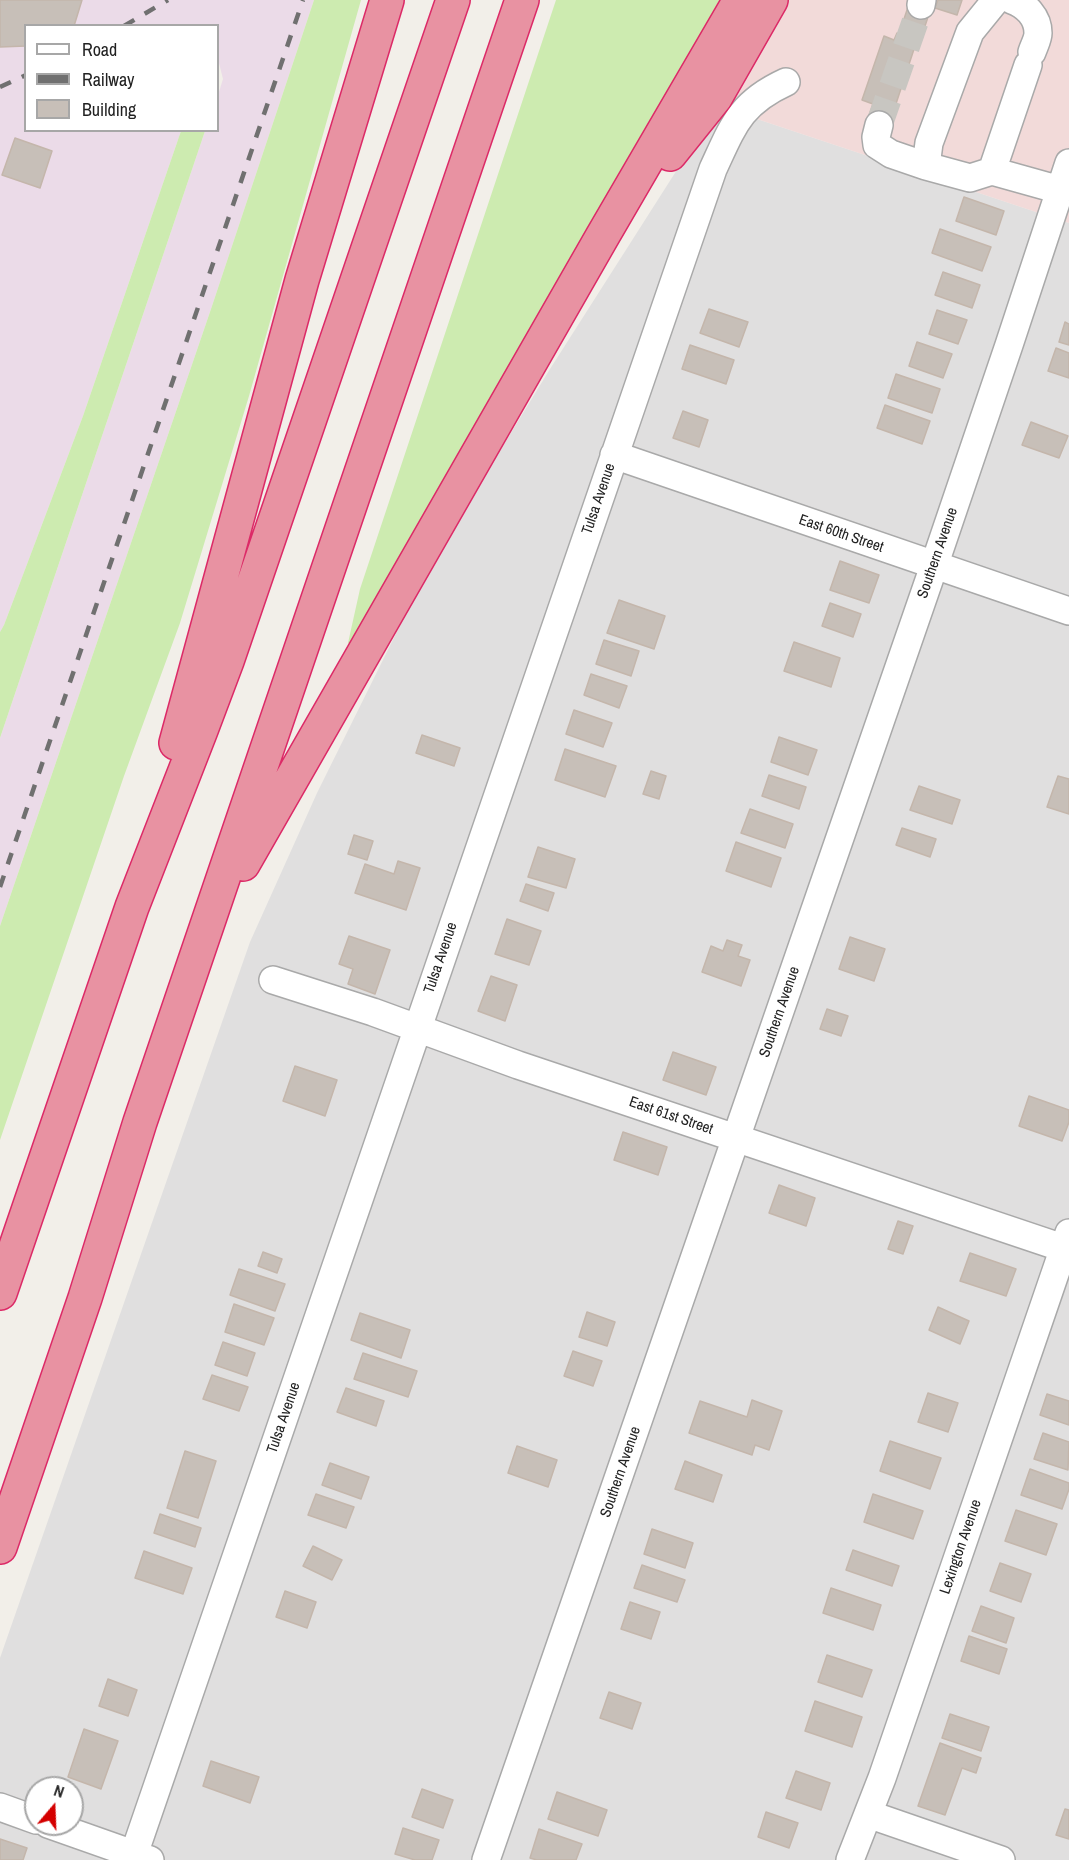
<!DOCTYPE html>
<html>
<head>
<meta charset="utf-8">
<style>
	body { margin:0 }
	#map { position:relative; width:1069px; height:1860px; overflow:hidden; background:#f2efe9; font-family:"Archivo Narrow",sans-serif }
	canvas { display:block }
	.legend { position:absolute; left:24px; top:24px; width:195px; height:108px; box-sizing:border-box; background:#fff; border:2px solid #a7a7a7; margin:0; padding:8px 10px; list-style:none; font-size:18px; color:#222 }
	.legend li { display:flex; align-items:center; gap:12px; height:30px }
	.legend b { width:30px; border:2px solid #a7a7a7 }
	.north { position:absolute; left:24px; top:1776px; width:60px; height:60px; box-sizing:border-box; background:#fff; border:2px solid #a7a7a7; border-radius:50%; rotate:19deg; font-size:16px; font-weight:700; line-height:24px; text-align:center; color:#222 }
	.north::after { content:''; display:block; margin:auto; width:21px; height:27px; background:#d40000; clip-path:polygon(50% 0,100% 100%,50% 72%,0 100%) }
</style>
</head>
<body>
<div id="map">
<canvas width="1069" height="1860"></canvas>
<ul class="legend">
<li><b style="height:8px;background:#fff"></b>Road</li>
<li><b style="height:8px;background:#707070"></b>Railway</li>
<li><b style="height:16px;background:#c7bfb8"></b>Building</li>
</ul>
<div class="north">N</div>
</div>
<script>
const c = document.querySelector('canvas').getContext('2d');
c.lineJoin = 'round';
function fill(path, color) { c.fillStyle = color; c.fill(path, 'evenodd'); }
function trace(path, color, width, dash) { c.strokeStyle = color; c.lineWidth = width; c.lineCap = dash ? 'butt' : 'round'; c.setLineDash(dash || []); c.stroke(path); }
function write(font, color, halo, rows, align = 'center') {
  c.font = font + ' "Archivo Narrow",sans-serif'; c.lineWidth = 4.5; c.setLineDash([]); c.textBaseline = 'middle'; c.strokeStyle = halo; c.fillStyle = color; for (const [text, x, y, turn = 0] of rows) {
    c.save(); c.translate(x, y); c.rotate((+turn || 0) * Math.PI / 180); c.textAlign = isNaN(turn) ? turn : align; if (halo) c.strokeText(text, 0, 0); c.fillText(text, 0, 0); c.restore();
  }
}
fill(new Path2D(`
	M 724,108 L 1069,223 L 1069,1860 L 0,1860 L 0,1658 L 250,942 L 317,793 L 430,565 L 550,369 L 696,140 ZM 36,1788 L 72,1788 L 72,1824 L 36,1824 Z`), '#e0dfdf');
fill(new Path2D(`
	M 787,0 L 1069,0 L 1069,223 L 724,108 Z`), '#f2dad9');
fill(new Path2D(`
	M 0,0 L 314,0 L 211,309 L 0,926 L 0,738 L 205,131 L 218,130 L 218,95 L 223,79 L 218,59 L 218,26 L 26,26 L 26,130 L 181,131 L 83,416 L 4,625 L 0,632 Z`), '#ebdbe8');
fill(new Path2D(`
	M 314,0 L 361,0 L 249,396 L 180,623 L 124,776 L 0,1140 L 0,926 L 211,309 Z
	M 556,0 L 728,0 L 355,647 L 348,643 L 360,589 Z
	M 181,131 L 205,131 L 0,738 L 0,632 L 4,625 L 83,416 Z`), '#cdebb0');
const building = new Path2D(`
	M 0,0 L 82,0 L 74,26 L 26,26 L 26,46 L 0,47 Z
	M 938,0 L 962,0 L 957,15 L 935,8 Z
	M 910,1 L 931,8 L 920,41 L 917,40 L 888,128 L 867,121 L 873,104 L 862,100 L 884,36 L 894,40 L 897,33 L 899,34 Z
	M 15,138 L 52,151 L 40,188 L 2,175 Z
	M 964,197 L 1004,211 L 996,235 L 956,221 Z
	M 940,229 L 991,247 L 982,271 L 932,253 Z
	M 943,272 L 980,285 L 972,308 L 935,295 Z
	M 709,309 L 748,322 L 739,347 L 700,333 Z
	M 937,310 L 967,320 L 958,344 L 929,334 Z
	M 1065,322 L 1069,324 L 1069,345 L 1059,342 Z
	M 917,342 L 952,354 L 943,378 L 909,366 Z
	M 690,345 L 734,360 L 726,384 L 682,369 Z
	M 1056,348 L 1069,353 L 1069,378 L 1048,371 Z
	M 896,374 L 940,389 L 932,413 L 888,398 Z
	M 885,405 L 930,421 L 922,444 L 877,428 Z
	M 683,411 L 708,420 L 699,447 L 673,438 Z
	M 1031,422 L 1068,436 L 1059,458 L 1022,445 Z
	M 840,561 L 879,575 L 869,603 L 830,590 Z
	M 619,600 L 665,616 L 654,649 L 607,633 Z
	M 830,603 L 861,614 L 853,637 L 822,626 Z
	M 604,640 L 639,651 L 631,676 L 596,664 Z
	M 794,642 L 840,658 L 831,687 L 784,671 Z
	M 591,674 L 627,686 L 619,708 L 584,695 Z
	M 574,710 L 612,723 L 603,747 L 566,734 Z
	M 422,735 L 460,748 L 454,766 L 416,753 Z
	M 779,737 L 817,750 L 808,775 L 771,762 Z
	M 565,749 L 616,766 L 605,797 L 555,780 Z
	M 651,771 L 666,776 L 659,799 L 643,794 Z
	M 769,775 L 806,787 L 799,809 L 762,796 Z
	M 1058,776 L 1069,779 L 1069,814 L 1047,807 Z
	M 919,786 L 960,800 L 952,824 L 910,810 Z
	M 750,809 L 793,824 L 785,848 L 741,833 Z
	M 902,828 L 936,839 L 930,857 L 896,845 Z
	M 354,835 L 373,841 L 367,860 L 348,854 Z
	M 736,842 L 781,858 L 771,887 L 726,871 Z
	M 538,847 L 575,859 L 566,888 L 528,877 Z
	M 398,861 L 420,868 L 406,910 L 355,893 L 365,864 L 394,874 Z
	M 526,884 L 554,893 L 548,911 L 520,901 Z
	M 507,919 L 541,931 L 529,965 L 495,954 Z
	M 349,936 L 390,950 L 375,994 L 348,984 L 353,969 L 339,964 Z
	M 850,937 L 885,949 L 874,981 L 839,969 Z
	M 727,940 L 742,945 L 738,956 L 750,960 L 741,986 L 702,972 L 711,946 L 723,951 Z
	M 491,976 L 517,985 L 505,1021 L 478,1011 Z
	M 827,1009 L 848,1016 L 841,1036 L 820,1029 Z
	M 673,1052 L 716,1067 L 706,1095 L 663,1080 Z
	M 295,1066 L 337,1080 L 325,1116 L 283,1101 Z
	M 1029,1096 L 1069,1110 L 1069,1122 L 1062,1141 L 1019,1126 Z
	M 623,1132 L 667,1147 L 658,1175 L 614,1160 Z
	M 779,1185 L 815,1198 L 806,1226 L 769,1213 Z
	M 898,1221 L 913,1226 L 903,1254 L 888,1249 Z
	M 263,1252 L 282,1259 L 277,1273 L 258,1266 Z
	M 970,1253 L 1016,1269 L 1006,1296 L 960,1281 Z
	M 239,1269 L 285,1284 L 275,1311 L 230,1295 Z
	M 234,1304 L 274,1318 L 264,1345 L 225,1332 Z
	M 938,1307 L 969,1321 L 960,1344 L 929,1330 Z
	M 587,1312 L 615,1322 L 607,1346 L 579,1337 Z
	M 360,1313 L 410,1330 L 401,1358 L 351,1340 Z
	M 223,1342 L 255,1353 L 247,1376 L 215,1365 Z
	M 573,1351 L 602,1361 L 593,1386 L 564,1376 Z
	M 363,1353 L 417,1371 L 408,1397 L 354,1379 Z
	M 212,1375 L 248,1387 L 239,1411 L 203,1399 Z
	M 346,1388 L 384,1401 L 376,1426 L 337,1412 Z
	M 928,1393 L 958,1403 L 948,1432 L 918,1422 Z
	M 1047,1394 L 1069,1401 L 1069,1425 L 1040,1415 Z
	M 752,1400 L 782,1411 L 769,1450 L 755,1445 L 752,1455 L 689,1433 L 700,1401 L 747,1417 Z
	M 1043,1433 L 1069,1442 L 1068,1470 L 1034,1459 Z
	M 890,1441 L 941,1458 L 930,1489 L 880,1471 Z
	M 517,1446 L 557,1460 L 548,1487 L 508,1473 Z
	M 185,1451 L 216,1461 L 198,1518 L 167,1508 Z
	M 685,1461 L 722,1475 L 713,1502 L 675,1489 Z
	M 330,1463 L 369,1477 L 361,1499 L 322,1485 Z
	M 1030,1469 L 1069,1483 L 1069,1489 L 1062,1509 L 1021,1495 Z
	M 316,1494 L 354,1507 L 346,1528 L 308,1515 Z
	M 873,1494 L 923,1511 L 913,1539 L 864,1522 Z
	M 1016,1510 L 1057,1524 L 1046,1555 L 1005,1541 Z
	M 160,1514 L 201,1528 L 195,1547 L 154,1533 Z
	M 652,1529 L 693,1543 L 685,1568 L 644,1554 Z
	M 313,1546 L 342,1560 L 332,1580 L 303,1566 Z
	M 853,1550 L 899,1566 L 892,1586 L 846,1570 Z
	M 144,1551 L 192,1568 L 183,1594 L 135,1578 Z
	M 1000,1563 L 1031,1574 L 1021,1602 L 990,1591 Z
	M 642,1565 L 685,1580 L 677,1602 L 634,1588 Z
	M 831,1588 L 881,1605 L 873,1630 L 823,1613 Z
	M 285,1591 L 316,1602 L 307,1628 L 276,1617 Z
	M 630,1602 L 660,1612 L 651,1639 L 621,1629 Z
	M 981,1606 L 1014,1618 L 1006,1643 L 972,1631 Z
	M 969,1636 L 1007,1649 L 999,1674 L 961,1661 Z
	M 827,1655 L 872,1670 L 862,1697 L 818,1682 Z
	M 108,1679 L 137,1690 L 128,1716 L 99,1706 Z
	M 609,1692 L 641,1703 L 632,1729 L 600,1718 Z
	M 815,1701 L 862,1717 L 852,1747 L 805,1731 Z
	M 950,1714 L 989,1727 L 981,1751 L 942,1738 Z
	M 84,1729 L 118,1741 L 101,1789 L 68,1777 Z
	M 940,1743 L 981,1758 L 976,1773 L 962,1768 L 945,1815 L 918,1806 Z
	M 211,1761 L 259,1777 L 250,1803 L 203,1786 Z
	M 796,1771 L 830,1783 L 821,1810 L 786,1798 Z
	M 422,1789 L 453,1800 L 443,1828 L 412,1817 Z
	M 557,1792 L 607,1810 L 598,1836 L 548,1819 Z
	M 1065,1809 L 1069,1810 L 1069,1839 L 1056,1835 Z
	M 766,1812 L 798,1823 L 789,1848 L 758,1837 Z
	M 403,1828 L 439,1840 L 432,1860 L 415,1860 L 395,1854 Z
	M 539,1829 L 582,1844 L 576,1860 L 537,1860 L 530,1858 Z
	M 0,1839 L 27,1848 L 23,1860 L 0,1860 Z`);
fill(building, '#c7bfb8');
trace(building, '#c4b6ab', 1.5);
trace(new Path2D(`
	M 879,125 L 921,5`), '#c8c6c1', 27, [27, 14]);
const minor = new Path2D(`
	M 1012,0 C 1026,5 1038,17 1038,33 C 1038,39 1034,46 1032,52
	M 921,5 L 922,0
	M 879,125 L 876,137 L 877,145 L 891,154 L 926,166 L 970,178 L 992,171 L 1060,190
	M 926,166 L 929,143 L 970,32 L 996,0
	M 992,171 L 1028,65
	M 614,455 L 1069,611
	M 273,980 L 373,1012 L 518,1065 L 1069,1250
	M 0,1807 L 36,1820
	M 868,1814 L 1001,1860
	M 48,1824 L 150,1860
	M 132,1860 L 713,169 C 733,126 740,103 786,82
	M 486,1860 L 934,566 L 1009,345 L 1069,163
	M 850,1860 L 882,1778 L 1069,1233`);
const highway = new Path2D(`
	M 670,154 L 715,98 L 771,0
	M 176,743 L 302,280 L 387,0
	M 243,864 L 602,237 L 740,0
	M 0,1293 L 132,907 L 201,730 L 227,661 L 453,0
	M 0,1547 L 85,1298 L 140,1122 L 522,0`);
trace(minor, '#a9a9a9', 30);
trace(highway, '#dc2a67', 36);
trace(minor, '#fff', 27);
trace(highway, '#e892a2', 33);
trace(new Path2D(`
	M 124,26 L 168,0
	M 0,87 L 26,75
	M 0,887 L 303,0`), '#707070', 4.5, [12, 12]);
write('15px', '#222', '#fff', [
	["Tulsa Avenue",599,499,-71],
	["East 60th Street",841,534,19],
	["Southern Avenue",938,553,-71],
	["Tulsa Avenue",441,958,-71],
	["Southern Avenue",780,1012,-71],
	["East 61st Street",671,1116,19],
	["Tulsa Avenue",284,1418,-71],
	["Southern Avenue",621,1472,-71],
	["Lexington Avenue",961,1547,-71]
]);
</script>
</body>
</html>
